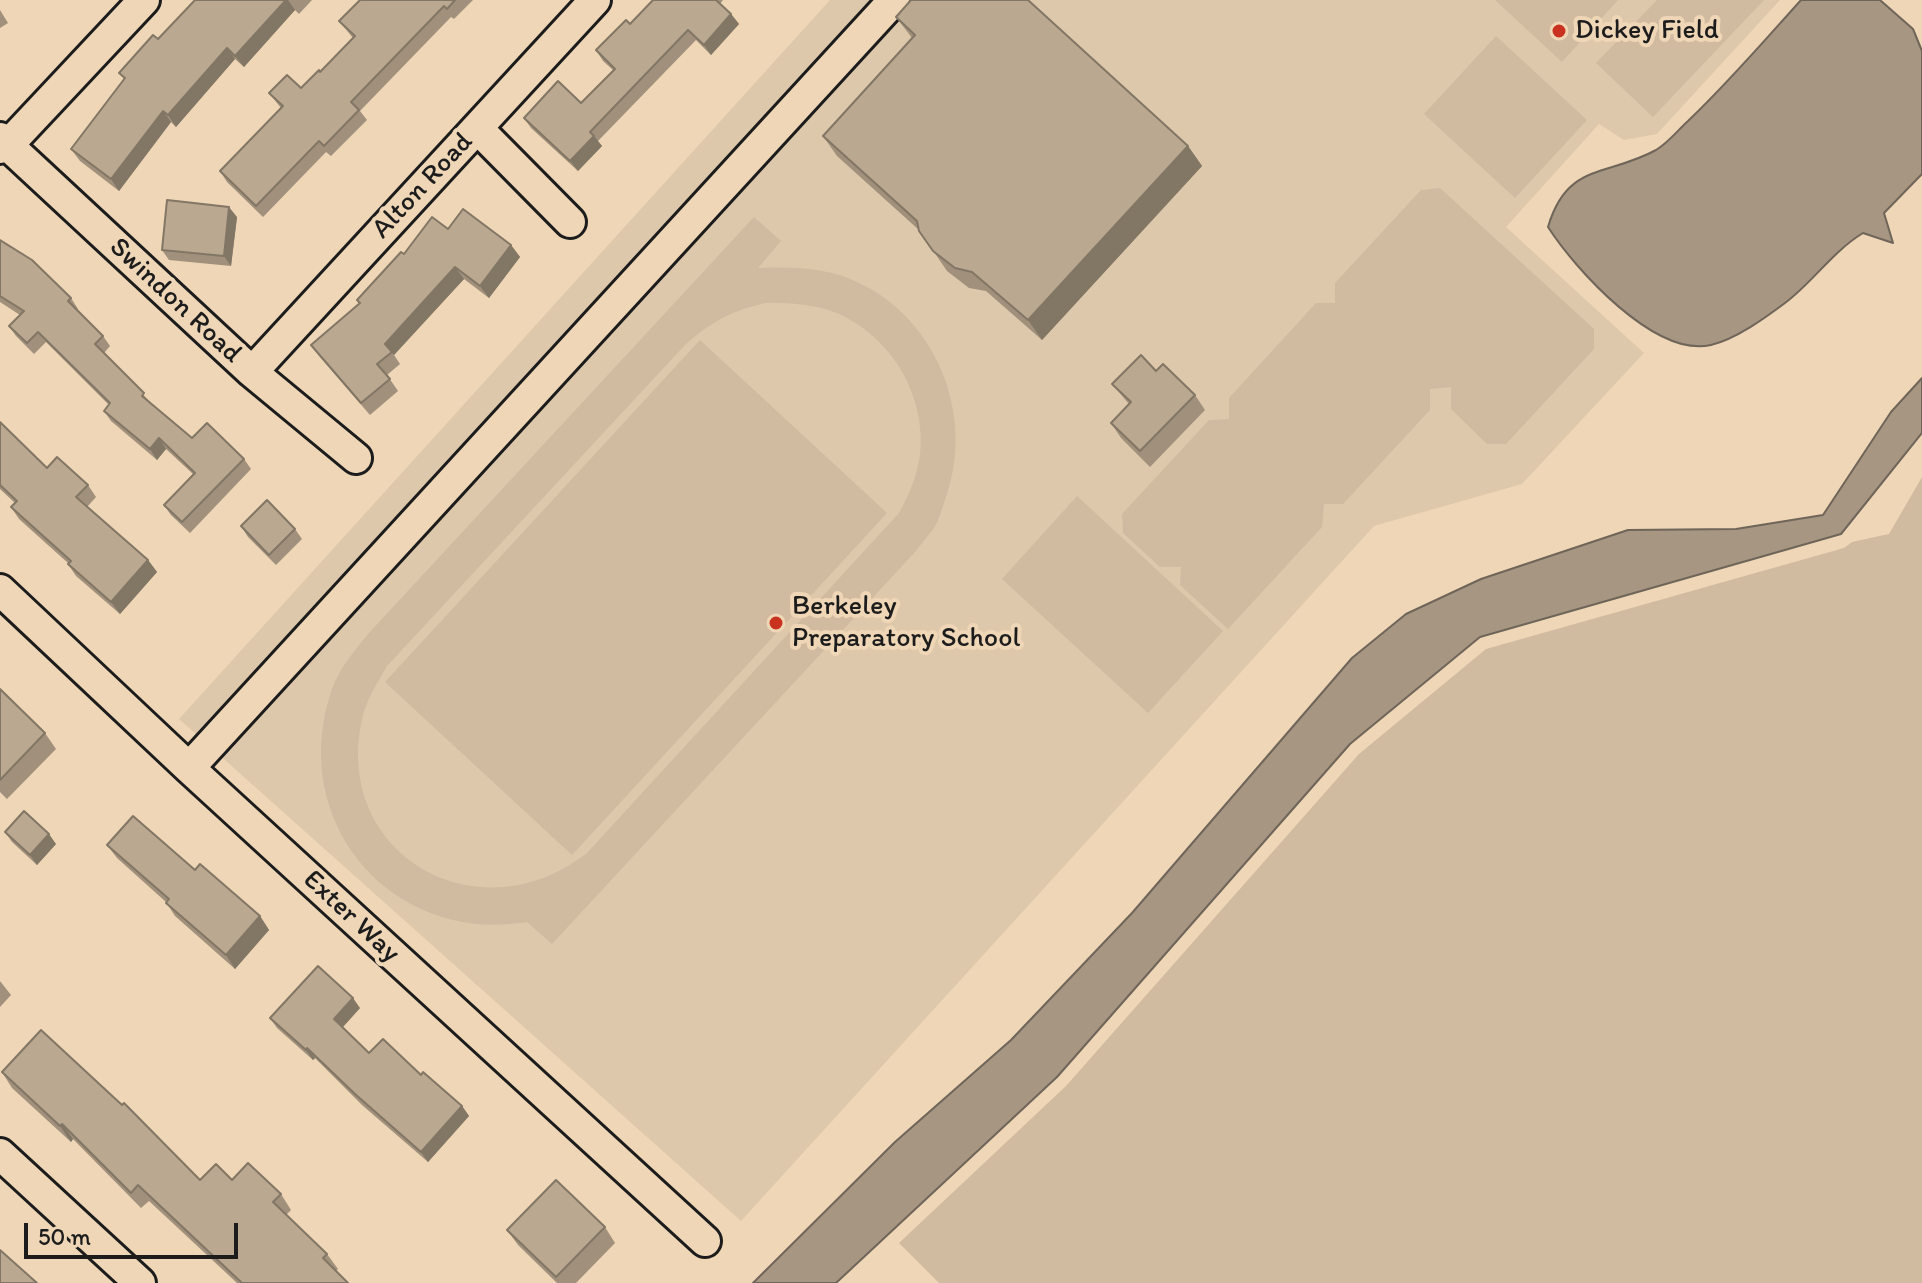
<!DOCTYPE html>
<html>
<head>
<meta charset="utf-8">
<style>
	body { margin:0 }
	#map { position:relative; width:1922px; height:1283px; overflow:hidden; background:#eed6b6; font-family:Itim,sans-serif }
	canvas { display:block }
	.scale { position:absolute; left:24px; top:1223px; width:214px; height:36px; box-sizing:border-box; border:4px solid #1c1c1c; border-top:0; padding-left:10px; font-size:24px; line-height:28px; white-space:nowrap; color:#1c1c1c; -webkit-text-stroke:6px #eed6b6; paint-order:stroke }
</style>
</head>
<body>
<div id="map">
<canvas width="1922" height="1283"></canvas>
<div class="scale">50 m</div>
</div>
<script>
const c = document.querySelector('canvas').getContext('2d');
c.lineJoin = 'round';
function fill(path, color) { c.fillStyle = color; c.fill(path, 'evenodd'); }
function trace(path, color, width, dash) { c.strokeStyle = color; c.lineWidth = width; c.lineCap = dash ? 'butt' : 'round'; c.setLineDash(dash || []); c.stroke(path); }
function write(font, color, halo, rows, align = 'center') {
  c.font = font + ' Itim,sans-serif'; c.lineWidth = 8; c.setLineDash([]); c.textBaseline = 'middle'; c.strokeStyle = halo; c.fillStyle = color; for (const [text, x, y, turn = 0] of rows) {
    c.save(); c.translate(x, y); c.rotate((+turn || 0) * Math.PI / 180); c.textAlign = isNaN(turn) ? turn : align; if (halo) c.strokeText(text, 0, 0); c.fillText(text, 0, 0); c.restore();
  }
}
fill(new Path2D(`
	M 830,0 L 1780,0 L 1657,134 L 1624,140 L 1599,124 L 1506,227 L 1644,353 L 1522,484 L 1374,526 L 741,1221 L 179,719 Z`), '#dec8ab');
fill(new Path2D(`
	M 1495,0 L 1618,0 L 1562,62 Z
	M 1657,0 L 1764,0 L 1653,117 L 1596,63 Z
	M 1496,36 L 1587,120 L 1515,198 L 1424,114 Z
	M 1440,188 L 1594,329 L 1594,349 L 1506,444 L 1487,444 L 1451,409 L 1451,387 L 1430,389 L 1430,410 L 1343,504 L 1324,504 L 1322,527 L 1228,629 L 1180,585 L 1181,567 L 1160,567 L 1123,533 L 1122,514 L 1209,420 L 1229,419 L 1229,398 L 1316,303 L 1335,303 L 1335,283 L 1421,190 Z
	M 754,217 L 781,241 L 758,268 C 789,267 818,267 848,278 C 935,312 977,414 945,500 C 942,509 939,520 934,528 C 928,536 921,544 915,552 L 552,944 L 527,922 C 390,945 286,820 332,689 C 340,667 355,650 369,633 ZM 766,303 C 790,303 817,304 839,314 C 892,338 927,397 920,455 C 917,476 909,495 899,513 L 587,853 C 477,939 329,853 363,715 C 368,697 378,682 387,666 L 684,346 C 709,323 732,310 766,303 Z
	M 700,340 L 887,513 L 572,855 L 385,682 Z
	M 1922,477 L 1922,1283 L 939,1283 L 899,1243 L 1066,1086 L 1359,754 L 1486,649 L 1844,548 L 1852,542 L 1889,534 Z
	M 1077,496 L 1223,631 L 1148,713 L 1002,579 Z`), '#d0bba0');
const water = new Path2D(`
	M 1801,0 L 1880,0 L 1913,29 L 1922,51 L 1922,174 L 1884,213 L 1893,243 L 1863,233 C 1832,252 1813,282 1785,303 C 1765,318 1736,339 1711,345 C 1655,358 1575,269 1548,227 C 1567,162 1607,177 1656,150 C 1668,143 1678,130 1688,121 C 1728,83 1764,41 1801,0 Z
	M 1922,378 L 1922,433 L 1841,534 L 1480,637 L 1350,744 L 1057,1077 L 836,1283 L 753,1283 L 895,1142 L 1011,1040 L 1132,913 L 1352,658 L 1406,614 L 1481,579 L 1628,530 L 1736,529 L 1823,515 L 1891,412 Z`);
fill(water, '#a69682');
trace(water, '#6f6559', 2);
const minor = new Path2D(`
	M 477,128 L 570,222
	M 0,138 L 252,372 L 356,458
	M 0,148 L 8,145 L 144,0
	M 252,372 L 595,0
	M 0,590 L 189,768 L 705,1241
	M 189,768 L 894,0
	M 0,1154 L 140,1283`);
trace(minor, '#1c1c1c', 36);
trace(minor, '#eed6b6', 30);
fill(new Path2D(`
	M 195,0 L 312,0 L 299,14 L 295,10 L 244,67 L 235,59 L 176,127 L 171,122 L 119,191 L 80,161 L 71,149 L 124,79 L 119,73 L 158,39 Z
	M 360,0 L 473,0 L 454,19 L 451,17 L 360,111 L 367,120 L 331,156 L 326,152 L 263,217 L 227,182 L 220,171 L 281,108 L 269,93 L 301,88 L 320,72 L 353,38 L 339,21 Z
	M 653,0 L 723,0 L 720,4 L 731,14 L 739,24 L 711,55 L 696,40 L 598,141 L 602,146 L 578,171 L 531,128 L 524,118 L 581,103 L 613,70 L 603,61 L 596,50 L 630,24 Z
	M 0,10 L 8,23 L 0,28 Z
	M 896,17 L 1188,146 L 1202,166 L 1042,340 L 986,291 L 969,288 L 947,271 L 919,230 L 837,156 L 823,136 L 912,38 Z
	M 237,217 L 231,266 L 169,260 L 162,250 Z
	M 448,229 L 511,245 L 520,257 L 489,298 L 464,279 L 394,355 L 400,364 L 387,375 L 398,391 L 370,415 L 320,357 L 311,345 L 360,304 L 357,300 L 404,254 Z
	M 0,240 L 71,298 L 78,309 L 77,310 L 103,336 L 110,346 L 104,353 L 152,404 L 192,438 L 244,459 L 251,469 L 190,533 L 171,515 L 164,505 L 193,474 L 166,449 L 157,460 L 111,421 L 104,411 L 109,405 L 46,342 L 34,354 L 16,336 L 9,326 L 20,315 L 0,302 Z
	M 1156,371 L 1195,395 L 1205,410 L 1150,467 L 1121,438 L 1111,423 L 1129,404 L 1112,384 Z
	M 0,422 L 47,468 L 88,485 L 96,497 L 87,507 L 148,560 L 157,572 L 120,614 L 76,576 L 68,564 L 68,563 L 19,519 L 11,507 L 15,503 L 0,489 Z
	M 241,526 L 295,529 L 302,539 L 276,565 L 248,537 Z
	M 0,689 L 45,733 L 56,749 L 7,799 L 0,792 Z
	M 5,832 L 56,844 L 37,865 L 12,842 Z
	M 107,845 L 195,870 L 260,916 L 269,930 L 235,969 L 175,916 L 166,902 L 117,858 Z
	M 0,981 L 11,995 L 0,1007 Z
	M 360,1008 L 343,1027 L 369,1053 L 421,1075 L 462,1106 L 469,1116 L 428,1162 L 362,1105 L 315,1058 L 313,1060 L 277,1028 L 270,1018 Z
	M 2,1072 L 200,1180 L 232,1180 L 281,1194 L 291,1210 L 286,1215 L 327,1254 L 338,1269 L 336,1271 L 348,1283 L 237,1283 L 149,1201 L 141,1208 L 73,1139 L 71,1142 L 12,1088 Z
	M 605,1227 L 615,1243 L 576,1283 L 557,1283 L 518,1245 L 507,1230 Z`), '#a0907c');
fill(new Path2D(`
	M 286,0 L 288,0 L 295,10 L 244,67 L 235,56 Z
	M 731,14 L 739,24 L 711,55 L 704,45 Z
	M 227,48 L 235,59 L 176,127 L 168,115 Z
	M 163,111 L 171,122 L 119,191 L 111,179 Z
	M 594,136 L 602,146 L 578,171 L 570,161 Z
	M 1188,146 L 1202,166 L 1042,340 L 1028,320 Z
	M 229,207 L 237,217 L 231,266 L 224,256 Z
	M 511,245 L 520,257 L 489,298 L 480,286 Z
	M 455,267 L 464,279 L 394,355 L 385,344 Z
	M 159,438 L 166,449 L 157,460 L 150,449 Z
	M 148,560 L 157,572 L 120,614 L 111,602 Z
	M 49,834 L 56,844 L 37,865 L 30,855 Z
	M 260,916 L 269,930 L 235,969 L 226,955 Z
	M 353,998 L 360,1008 L 341,1029 L 334,1019 Z
	M 307,1048 L 315,1058 L 313,1060 L 306,1050 Z
	M 462,1106 L 469,1116 L 428,1162 L 421,1152 Z
	M 62,1124 L 73,1139 L 71,1142 L 60,1126 Z`), '#827665');
const building = new Path2D(`
	M 195,0 L 286,0 L 235,56 L 227,48 L 168,115 L 163,111 L 111,179 L 71,149 L 125,78 L 119,73 L 153,35 L 158,39 Z
	M 360,0 L 455,0 L 447,9 L 444,6 L 351,102 L 359,110 L 324,146 L 319,141 L 256,206 L 220,171 L 283,106 L 269,93 L 287,75 L 301,88 L 319,70 L 320,72 L 355,36 L 339,21 Z
	M 653,0 L 716,0 L 731,14 L 704,45 L 688,30 L 590,132 L 594,136 L 570,161 L 524,118 L 558,81 L 581,103 L 615,69 L 596,50 L 626,20 L 630,24 Z
	M 911,0 L 1028,0 L 1188,146 L 1028,320 L 972,272 L 955,268 L 933,251 L 919,231 L 917,221 L 823,136 L 915,35 L 896,17 Z
	M 167,200 L 229,207 L 224,256 L 162,250 Z
	M 463,209 L 511,245 L 480,286 L 455,267 L 385,344 L 392,352 L 377,364 L 390,379 L 361,403 L 311,345 L 360,303 L 357,300 L 401,252 L 404,254 L 432,217 L 448,229 Z
	M 0,240 L 32,260 L 71,298 L 68,301 L 103,336 L 95,344 L 144,393 L 142,396 L 192,438 L 207,423 L 244,459 L 182,522 L 164,505 L 195,473 L 159,438 L 150,449 L 104,411 L 110,403 L 38,332 L 27,343 L 9,326 L 24,311 L 0,296 Z
	M 1141,355 L 1156,371 L 1163,364 L 1195,395 L 1140,451 L 1111,423 L 1131,402 L 1112,384 Z
	M 0,422 L 47,468 L 57,457 L 88,485 L 76,497 L 148,560 L 111,602 L 68,564 L 71,561 L 11,507 L 17,501 L 0,485 Z
	M 267,500 L 295,529 L 269,555 L 241,526 Z
	M 0,689 L 45,733 L 0,780 Z
	M 24,811 L 49,834 L 30,855 L 5,832 Z
	M 133,816 L 195,870 L 200,864 L 260,916 L 226,955 L 166,903 L 169,899 L 107,845 Z
	M 318,966 L 353,998 L 334,1019 L 369,1053 L 383,1039 L 421,1075 L 423,1072 L 462,1106 L 421,1152 L 355,1094 L 307,1048 L 306,1050 L 270,1018 Z
	M 41,1030 L 122,1105 L 124,1103 L 200,1180 L 216,1164 L 232,1180 L 248,1163 L 281,1194 L 273,1202 L 327,1254 L 323,1258 L 348,1283 L 242,1283 L 138,1185 L 131,1193 L 62,1124 L 60,1126 L 2,1072 Z
	M 556,1180 L 605,1227 L 556,1277 L 507,1230 Z
	M 0,1250 L 37,1283 L 0,1283 Z`);
fill(building, '#baa890');
trace(building, '#827665', 2);
for (const [x, y, r, color] of [
	[1559,31,8,"#c8321e"],
	[776,623,8,"#c8321e"]
]) { const dot = new Path2D(); dot.arc(x, y, r, 0, 2 * Math.PI); c.fillStyle = color; c.fill(dot); trace(dot, '#eed6b6', 3); }
write('28px', '#1c1c1c', '#eed6b6', [
	["Dickey Field",1575,31],
	["Berkeley",792,607],
	["Preparatory School",792,639]
], 'left');
write('28px', '#1c1c1c', '#eed6b6', [
	["Alton Road",423,186,-47],
	["Swindon Road",175,301,43],
	["Exter Way",351,917,43]
]);
</script>
</body>
</html>
